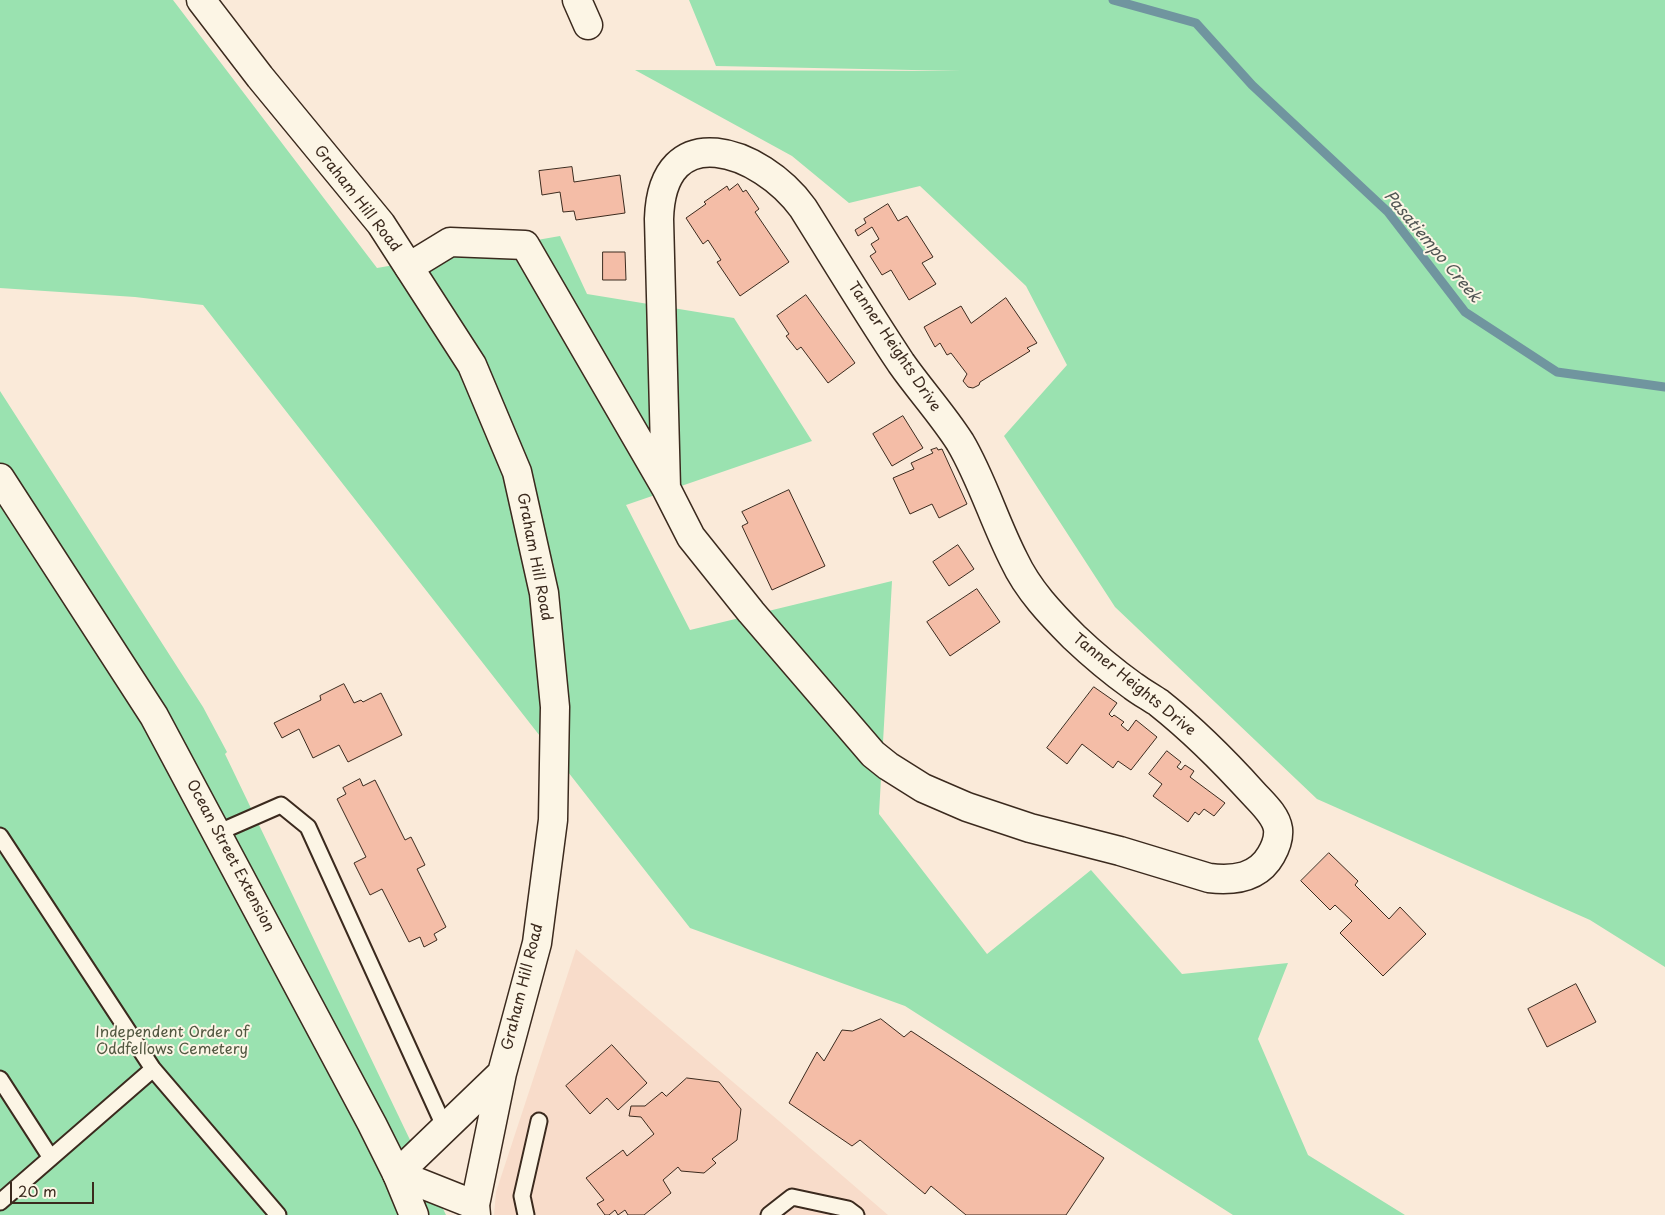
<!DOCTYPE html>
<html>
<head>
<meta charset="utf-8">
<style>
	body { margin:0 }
	#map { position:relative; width:1665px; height:1215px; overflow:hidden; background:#faead9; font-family:"Playpen Sans",sans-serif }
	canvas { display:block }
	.scale { position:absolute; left:10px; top:1182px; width:84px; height:22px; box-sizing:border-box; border:2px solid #3b2a1e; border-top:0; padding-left:6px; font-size:15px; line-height:18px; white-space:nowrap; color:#3b2a1e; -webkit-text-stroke:4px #fcf5e5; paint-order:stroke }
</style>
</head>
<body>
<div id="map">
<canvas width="1665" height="1215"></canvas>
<div class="scale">20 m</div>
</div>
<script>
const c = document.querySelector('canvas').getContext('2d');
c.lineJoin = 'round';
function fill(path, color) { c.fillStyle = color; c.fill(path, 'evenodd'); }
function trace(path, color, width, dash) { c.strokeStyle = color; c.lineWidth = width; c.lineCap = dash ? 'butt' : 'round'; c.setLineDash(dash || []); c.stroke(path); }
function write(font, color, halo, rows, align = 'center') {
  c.font = font + ' "Playpen Sans",sans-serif'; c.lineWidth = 4; c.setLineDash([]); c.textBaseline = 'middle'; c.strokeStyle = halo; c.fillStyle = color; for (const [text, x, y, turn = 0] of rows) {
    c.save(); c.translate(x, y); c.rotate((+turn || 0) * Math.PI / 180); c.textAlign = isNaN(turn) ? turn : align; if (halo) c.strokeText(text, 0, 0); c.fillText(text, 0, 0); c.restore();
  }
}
fill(new Path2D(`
	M 576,949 L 779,1121 L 888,1215 L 494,1215 L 496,1192 Z`), '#f8dcca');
fill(new Path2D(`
	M 0,0 L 173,0 L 377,268 L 560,236 L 587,294 L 734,318 L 812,441 L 626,505 L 690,630 L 892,581 L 879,814 L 987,954 L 1091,870 L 1182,974 L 1288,963 L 1258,1039 L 1308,1155 L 1405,1215 L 1233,1215 L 905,1006 L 690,928 L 203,305 L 135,297 L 0,288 Z
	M 689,0 L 1665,0 L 1665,967 L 1590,920 L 1317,799 L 1115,607 L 1004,436 L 1067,365 L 1026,286 L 920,186 L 849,203 L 792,156 L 635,70 L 961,71 L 716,66 Z
	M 0,391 L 203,707 L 227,752 L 225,754 L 446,1215 L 0,1215 Z`), '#9ae2b0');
trace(new Path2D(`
	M 1113,0 L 1196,23 L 1252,85 L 1388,212 L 1465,312 L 1557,372 L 1665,387`), '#70959f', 9);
const building = new Path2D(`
	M 572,167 L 574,182 L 620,175 L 625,213 L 576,220 L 574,211 L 563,212 L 560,192 L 542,195 L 539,171 Z
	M 738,184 L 743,192 L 746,190 L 759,209 L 755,212 L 789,262 L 740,296 L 717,262 L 721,260 L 708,240 L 703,244 L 686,218 L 706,204 L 704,202 L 727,186 L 729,190 Z
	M 888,204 L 898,221 L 907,216 L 933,257 L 922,263 L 936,284 L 909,300 L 891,270 L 882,275 L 870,256 L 876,252 L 871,244 L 879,239 L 872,227 L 858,236 L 855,230 L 866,223 L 864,219 Z
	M 603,252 L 625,252 L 626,280 L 603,280 Z
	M 806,295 L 855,363 L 828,383 L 801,347 L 797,350 L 786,336 L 789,334 L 777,316 Z
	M 1006,298 L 1037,343 L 1027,348 L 1030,351 L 980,382 L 979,385 L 973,388 L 968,387 L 963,381 L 967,374 L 951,353 L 947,355 L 940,343 L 935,347 L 924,327 L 961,306 L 971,323 Z
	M 903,416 L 923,448 L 892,466 L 873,434 Z
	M 937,448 L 938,450 L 942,449 L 967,504 L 939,518 L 932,504 L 910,514 L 893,478 L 914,469 L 911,463 L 933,453 L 931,450 Z
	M 789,490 L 825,566 L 772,590 L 742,526 L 748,523 L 742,512 Z
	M 958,545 L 974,569 L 949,586 L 933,562 Z
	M 977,589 L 1000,622 L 950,656 L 927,622 Z
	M 344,684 L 354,703 L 361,700 L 363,702 L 381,693 L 402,735 L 348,762 L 339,745 L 313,758 L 299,729 L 282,738 L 274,723 L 321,700 L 320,696 Z
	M 1094,687 L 1117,703 L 1109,714 L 1112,717 L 1114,715 L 1124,722 L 1121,725 L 1128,731 L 1136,720 L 1157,737 L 1131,770 L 1118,761 L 1113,768 L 1082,744 L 1067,764 L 1047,748 Z
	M 1167,751 L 1181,762 L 1177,767 L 1181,770 L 1185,765 L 1194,771 L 1190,777 L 1225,803 L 1214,816 L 1204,809 L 1199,815 L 1195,812 L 1188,822 L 1153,796 L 1162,784 L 1149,774 Z
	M 360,779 L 363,786 L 375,780 L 405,840 L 411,837 L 425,865 L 417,869 L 446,927 L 434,934 L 437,940 L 424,947 L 420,937 L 409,942 L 382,889 L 370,895 L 354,863 L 366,857 L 337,799 L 346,794 L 343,788 Z
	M 1329,853 L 1358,881 L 1355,885 L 1389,919 L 1400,907 L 1426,934 L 1383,976 L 1340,933 L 1352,921 L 1335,905 L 1330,910 L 1301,881 Z
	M 1576,984 L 1596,1022 L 1547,1047 L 1528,1009 Z
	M 881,1019 L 904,1037 L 911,1031 L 1104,1158 L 1066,1215 L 966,1215 L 931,1186 L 925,1194 L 860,1140 L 852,1146 L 789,1103 L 817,1052 L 824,1061 L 842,1030 L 852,1031 Z
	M 612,1045 L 647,1083 L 618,1110 L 607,1098 L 590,1114 L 566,1086 Z
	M 687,1078 L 719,1082 L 741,1109 L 737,1140 L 712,1159 L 716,1163 L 704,1173 L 681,1171 L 678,1167 L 663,1180 L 671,1193 L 644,1215 L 628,1215 L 625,1210 L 618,1215 L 615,1210 L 609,1215 L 605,1215 L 597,1204 L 604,1200 L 586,1178 L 623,1150 L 627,1156 L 654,1134 L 641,1117 L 629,1116 L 631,1106 L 645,1106 L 662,1092 L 666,1096 Z`);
fill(building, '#f4bda7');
trace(building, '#3b2a1e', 1);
const service = new Path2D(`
	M 217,833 L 281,805 L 308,827 L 445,1128
	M 0,836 L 153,1069 L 278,1215
	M 0,1079 L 51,1158
	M 0,1202 L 153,1069
	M 526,1215 L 522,1196 L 539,1121
	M 769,1215 L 792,1197 L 848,1209 L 856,1215`);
const minor = new Path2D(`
	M 577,0 L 588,25
	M 409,267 L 450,242 L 525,245 L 666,488 L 691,537 L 751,612 L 873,754 L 888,766 L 923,788 L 967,807 L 1030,828 L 1120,851 L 1209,878 C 1234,881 1258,878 1271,855 C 1275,848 1279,838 1278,829 C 1276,815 1262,803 1253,793 C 1224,761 1193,730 1159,703 C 1150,697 1141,692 1133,686 C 1112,671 1093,655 1074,637 C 1051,614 1028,590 1014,560 C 994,521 982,479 960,442 C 942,414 920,390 901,363 C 867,312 835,259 803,208 C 761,150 662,115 659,219 L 666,488
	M 0,478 L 154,716 L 372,1124 L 397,1174 L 414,1215
	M 397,1174 L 475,1205`);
const secondary = new Path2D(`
	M 201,0 L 260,77 L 381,224 L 472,365 L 517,472 L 544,593 L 555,707 L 553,820 L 537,943 L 502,1073 L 475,1205 L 476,1215
	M 397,1174 L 502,1073`);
trace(service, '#3b2a1e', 19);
trace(minor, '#3b2a1e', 31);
trace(secondary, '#3b2a1e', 31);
trace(service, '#fcf5e5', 15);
trace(minor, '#fcf5e5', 28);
trace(secondary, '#fcf5e5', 28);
write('15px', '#3b2a1e', '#fcf5e5', [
	["Graham Hill Road",357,199,52],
	["Tanner Heights Drive",894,347,56],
	["Graham Hill Road",534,557,79],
	["Tanner Heights Drive",1134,685,39],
	["Ocean Street Extension",230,856,62],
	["Graham Hill Road",523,987,-76]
]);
write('15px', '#535842', '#fcf5e5', [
	["Independent Order of",172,1033],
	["Oddfellows Cemetery",172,1050]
]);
write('italic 16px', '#515654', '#fcf5e5', [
	["Pasatiempo Creek",1432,247,50]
]);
</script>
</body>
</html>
